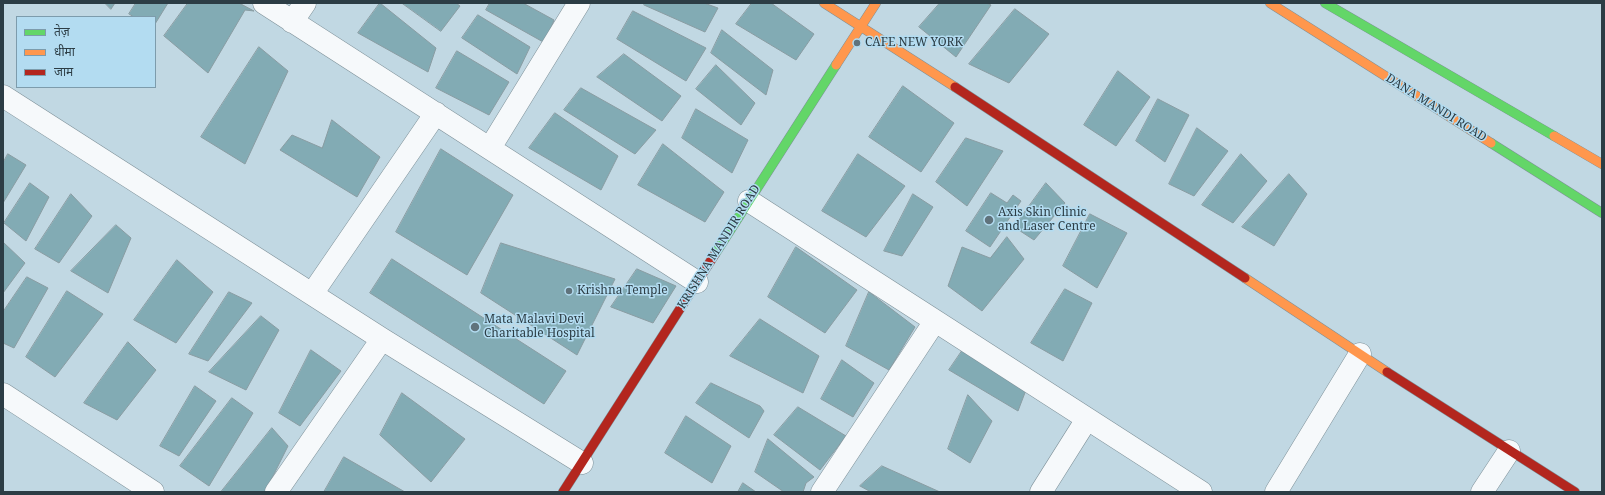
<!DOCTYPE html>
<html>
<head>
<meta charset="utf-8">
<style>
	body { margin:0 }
	#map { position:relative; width:1605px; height:495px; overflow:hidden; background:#c1d8e3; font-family:"Noto Serif","Noto Sans Devanagari",serif }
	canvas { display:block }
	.frame { position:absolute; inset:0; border:4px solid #2c3d45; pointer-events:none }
	.legend { position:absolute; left:16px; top:16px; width:140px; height:72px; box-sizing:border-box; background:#b3dcf1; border:1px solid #7d9cac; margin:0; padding:5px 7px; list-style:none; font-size:12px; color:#2c3d45 }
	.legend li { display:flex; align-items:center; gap:8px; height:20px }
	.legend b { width:20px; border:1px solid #7d9cac }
</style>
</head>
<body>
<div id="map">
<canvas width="1605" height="495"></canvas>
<div class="frame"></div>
<ul class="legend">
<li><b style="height:5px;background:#63d668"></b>तेज़</li>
<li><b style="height:5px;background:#ff974d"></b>धीमा</li>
<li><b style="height:5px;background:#b3261e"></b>जाम</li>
</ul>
</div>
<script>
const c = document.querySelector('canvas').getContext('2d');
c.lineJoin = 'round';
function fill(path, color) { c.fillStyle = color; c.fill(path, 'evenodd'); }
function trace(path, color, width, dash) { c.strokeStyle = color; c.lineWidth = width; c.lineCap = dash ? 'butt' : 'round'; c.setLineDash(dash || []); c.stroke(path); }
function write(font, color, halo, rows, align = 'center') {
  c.font = font + ' "Noto Serif",serif'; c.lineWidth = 3; c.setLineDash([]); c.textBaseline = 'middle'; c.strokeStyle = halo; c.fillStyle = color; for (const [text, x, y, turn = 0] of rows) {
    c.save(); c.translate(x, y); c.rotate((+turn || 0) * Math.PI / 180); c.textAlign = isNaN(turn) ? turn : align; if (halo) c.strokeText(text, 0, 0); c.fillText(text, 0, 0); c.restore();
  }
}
const building = new Path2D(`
	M 105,3 L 115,3 L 111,9 Z
	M 136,3 L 168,3 L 155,24 L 155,17 L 134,17 L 129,14 Z
	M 188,3 L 239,3 L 254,11 L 245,10 L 208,73 L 164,36 Z
	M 380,3 L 436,48 L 428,72 L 358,33 Z
	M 402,3 L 456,3 L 460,6 L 441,31 Z
	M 490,3 L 523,3 L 554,20 L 545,43 L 486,10 Z
	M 645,3 L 704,3 L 718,8 L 705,32 L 644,5 Z
	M 752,3 L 771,3 L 814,34 L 796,60 L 736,24 Z
	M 940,3 L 986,3 L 991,5 L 956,57 L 919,27 Z
	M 1015,9 L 1049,34 L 1009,83 L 969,64 Z
	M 633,11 L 706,48 L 686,81 L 617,39 Z
	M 478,15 L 530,47 L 517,74 L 462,38 Z
	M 722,30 L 773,70 L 766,95 L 711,53 Z
	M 259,47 L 288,71 L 245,164 L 201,137 Z
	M 457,51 L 509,82 L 489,115 L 436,88 Z
	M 624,54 L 681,96 L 662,121 L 597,77 Z
	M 716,65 L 755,103 L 741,125 L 696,89 Z
	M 1118,71 L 1150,97 L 1116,146 L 1084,125 Z
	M 903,86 L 954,123 L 921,172 L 869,137 Z
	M 581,88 L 656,130 L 635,154 L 564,110 Z
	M 1158,99 L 1189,115 L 1165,162 L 1136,141 Z
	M 696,109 L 748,140 L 732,173 L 682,138 Z
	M 555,113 L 618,156 L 601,190 L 529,148 Z
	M 332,120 L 380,157 L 357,197 L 280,150 L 292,135 L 322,148 Z
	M 1197,128 L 1228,151 L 1194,196 L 1169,184 Z
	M 966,138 L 1003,151 L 967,206 L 936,182 Z
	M 663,144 L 724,192 L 705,222 L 638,185 Z
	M 441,149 L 513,195 L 467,275 L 396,232 Z
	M 8,154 L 26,165 L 3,203 L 3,163 Z
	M 858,154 L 905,186 L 866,237 L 822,211 Z
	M 1241,154 L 1267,181 L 1233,223 L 1202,205 Z
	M 1289,174 L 1307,194 L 1274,246 L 1242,227 Z
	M 30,183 L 49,197 L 26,241 L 4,223 Z
	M 1046,183 L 1065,203 L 1034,240 L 1014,227 Z
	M 991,193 L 1007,203 L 1013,195 L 1021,201 L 990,247 L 966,231 Z
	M 71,194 L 92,216 L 59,263 L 35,249 Z
	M 913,194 L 933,207 L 902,256 L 884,251 Z
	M 1090,214 L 1127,233 L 1097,288 L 1063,266 Z
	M 116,225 L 131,238 L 108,293 L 71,271 Z
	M 1007,237 L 1024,259 L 982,311 L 948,286 L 962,247 L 990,258 Z
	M 3,242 L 25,263 L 3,293 Z
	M 501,243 L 615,279 L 577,355 L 481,293 Z
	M 796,247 L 857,290 L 825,333 L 768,297 Z
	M 392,259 L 566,371 L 544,404 L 370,293 Z
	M 177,260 L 213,292 L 176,343 L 134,320 Z
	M 637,269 L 676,286 L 653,323 L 611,307 Z
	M 27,277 L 48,288 L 14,348 L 3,343 L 3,312 Z
	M 1065,289 L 1092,303 L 1063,361 L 1031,343 Z
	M 67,291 L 103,314 L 55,377 L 26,357 Z
	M 229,292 L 252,303 L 208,361 L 189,354 Z
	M 869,292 L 915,327 L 889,370 L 846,346 Z
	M 261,316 L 279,330 L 246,390 L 209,372 Z
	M 760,319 L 819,356 L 803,393 L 730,356 Z
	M 128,342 L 156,370 L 117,420 L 84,403 Z
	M 311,350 L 341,371 L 300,426 L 279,413 Z
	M 962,351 L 1026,390 L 1018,411 L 949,370 Z
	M 842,360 L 874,383 L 853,417 L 821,399 Z
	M 711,383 L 760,406 L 764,411 L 749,438 L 696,403 Z
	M 195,386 L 216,401 L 179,456 L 160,446 Z
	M 402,393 L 465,439 L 431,482 L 380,435 Z
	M 968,395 L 992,421 L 970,463 L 948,449 Z
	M 232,398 L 253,413 L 209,486 L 180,466 Z
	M 798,407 L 846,436 L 820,470 L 774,435 Z
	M 686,416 L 731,446 L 712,483 L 665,453 Z
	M 272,428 L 288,446 L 265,492 L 221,492 Z
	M 768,439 L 814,477 L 806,483 L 803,492 L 784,492 L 755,472 Z
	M 344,457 L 405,492 L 324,492 Z
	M 882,466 L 940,492 L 871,492 L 860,486 Z
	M 743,483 L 756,492 L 738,492 Z`);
fill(building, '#82abb4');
trace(building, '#899ca2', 1);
const street = new Path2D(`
	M 264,3 L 697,282
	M 292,22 L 305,3
	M 3,96 L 382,339 L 582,463
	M 490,148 L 579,3
	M 749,201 L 1201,492
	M 312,294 L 436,113
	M 3,394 L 153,492
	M 276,492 L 382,339
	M 822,492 L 935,321
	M 1041,492 L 1087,419
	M 1276,492 L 1360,354
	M 1482,492 L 1509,451`);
const fast = new Path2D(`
	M 1325,3 L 1554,136
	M 1491,143 L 1602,213
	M 715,254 L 836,65`);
const slow = new Path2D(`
	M 824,3 L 955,87
	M 1270,3 L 1491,143
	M 836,65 L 876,3
	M 1554,136 L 1602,164
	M 1245,278 L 1387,372`);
const jam = new Path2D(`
	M 955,87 L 1245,278
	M 1387,372 L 1575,492
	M 563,492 L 715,254`);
trace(street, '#7e9098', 23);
trace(fast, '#7e9098', 10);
trace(slow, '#7e9098', 10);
trace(jam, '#7e9098', 10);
trace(street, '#f6f9fb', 22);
trace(fast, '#63d668', 9);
trace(slow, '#ff974d', 9);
trace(jam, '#b3261e', 9);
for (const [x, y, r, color] of [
	[857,43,4,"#60737c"],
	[989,220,5,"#60737c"],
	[569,291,4,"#60737c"],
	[475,327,5,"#60737c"]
]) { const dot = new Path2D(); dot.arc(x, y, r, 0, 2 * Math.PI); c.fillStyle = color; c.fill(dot); trace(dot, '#b3dcf1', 1.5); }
write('12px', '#2c3d45', '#b3dcf1', [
	["CAFE NEW YORK",865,43],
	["Axis Skin Clinic",998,213],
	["and Laser Centre",998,227],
	["Krishna Temple",577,291],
	["Mata Malavi Devi",484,320],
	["Charitable Hospital",484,334]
], 'left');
write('12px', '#2c3d45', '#b3dcf1', [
	["DANA MANDI ROAD",1436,108,32],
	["KRISHNA MANDIR ROAD",719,247,-58]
]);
</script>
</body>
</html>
